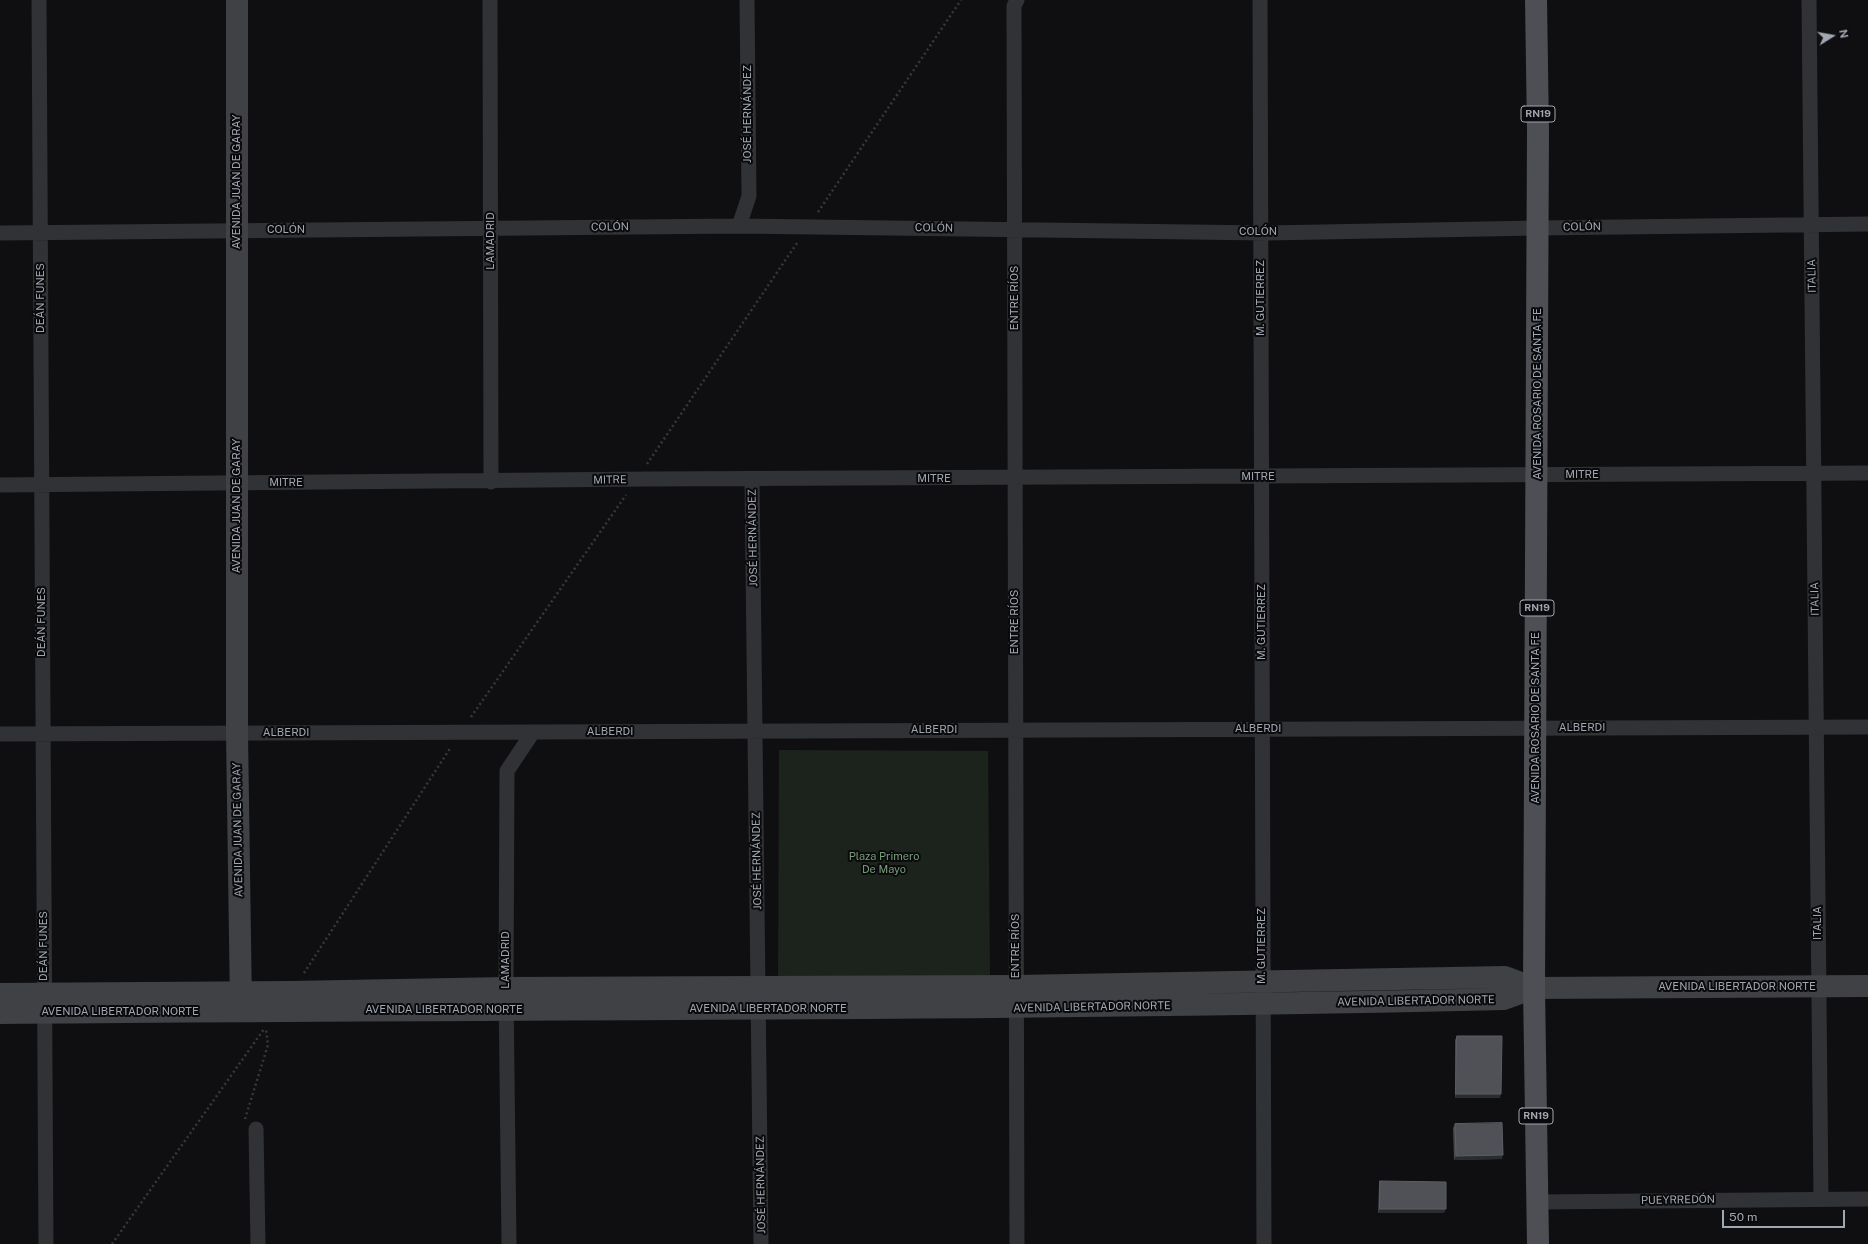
<!DOCTYPE html>
<html>
<head>
<meta charset="utf-8">
<style>
	body { margin:0 }
	#map { position:relative; width:1868px; height:1244px; overflow:hidden; background:#0f0f11; font-family:"Public Sans",sans-serif }
	canvas { display:block }
	.north { position:absolute; left:1812px; top:16px; width:40px; height:40px; -webkit-text-stroke:3px #0a0a0c; paint-order:stroke; rotate:79deg; font-size:11px; font-weight:700; line-height:16px; text-align:center; color:#a1a7b1 }
	.north::after { content:''; display:block; margin:auto; width:14px; height:18px; background:#a1a7b1; clip-path:polygon(50% 0,100% 100%,50% 72%,0 100%) }
	.scale { position:absolute; left:1722px; top:1210px; width:123px; height:18px; box-sizing:border-box; border:2px solid #a1a7b1; border-top:0; padding-left:5px; font-size:12px; line-height:14px; white-space:nowrap; color:#a1a7b1; -webkit-text-stroke:3px #0a0a0c; paint-order:stroke }
</style>
</head>
<body>
<div id="map">
<canvas width="1868" height="1244"></canvas>
<div class="north">N</div>
<div class="scale">50 m</div>
</div>
<script>
const c = document.querySelector('canvas').getContext('2d');
c.lineJoin = 'round';
function fill(path, color) { c.fillStyle = color; c.fill(path, 'evenodd'); }
function trace(path, color, width, dash) { c.strokeStyle = color; c.lineWidth = width; c.lineCap = dash ? 'butt' : 'round'; c.setLineDash(dash || []); c.stroke(path); }
function write(font, color, halo, rows, align = 'center') {
  c.font = font + ' "Public Sans",sans-serif'; c.lineWidth = 4; c.setLineDash([]); c.textBaseline = 'middle'; c.strokeStyle = halo; c.fillStyle = color; for (const [text, x, y, turn = 0] of rows) {
    c.save(); c.translate(x, y); c.rotate((+turn || 0) * Math.PI / 180); c.textAlign = isNaN(turn) ? turn : align; if (halo) c.strokeText(text, 0, 0); c.fillText(text, 0, 0); c.restore();
  }
}
fill(new Path2D(`
	M 779,750 L 988,751 L 990,976 L 778,978 Z`), '#1c231d');
trace(new Path2D(`
	M 818,212 L 961,0
	M 647,464 L 797,243
	M 471,717 L 626,495
	M 304,973 L 451,747
	M 245,1119 L 268,1045 L 266,1029
	M 112,1244 L 264,1029`), '#37383c', 2.5, [2, 3]);
trace(new Path2D(`
	M 39,0 L 46,1244
	M 490,0 L 491,482
	M 1260,0 L 1264,1244
	M 1809,0 L 1821,1199
	M 739,226 L 749,196 L 747,0
	M 0,233 L 739,226 L 1267,233 L 1538,228 L 1868,224
	M 752,479 L 761,1244
	M 0,485 L 650,479 L 1868,473
	M 0,734 L 1868,727
	M 256,1129 L 258,1244
	M 1537,1202 L 1868,1199
	M 509,1244 L 506,988 L 507,771 L 533,732
	M 1017,1244 L 1014,6 L 1017,0`), '#313235', 15);
trace(new Path2D(`
	M 237,0 L 237,733 L 241,1006
	M 0,994 L 290,992 L 506,988 L 1016,986 L 1505,977 L 1534,988 L 1868,986
	M 0,1013 C 501,1008 1003,1011 1504,999 L 1534,988`), '#3f4145', 22);
trace(new Path2D(`
	M 1536,0 L 1538,131 L 1534,988 L 1538,1244`), '#4d4f54', 22);
fill(new Path2D(`
	M 1457,1036 L 1500,1098 L 1455,1098 L 1455,1040 Z
	M 1455,1124 L 1502,1159 L 1454,1160 L 1453,1128 Z
	M 1380,1181 L 1444,1213 L 1378,1213 L 1379,1185 Z`), '#45464c');
fill(new Path2D(`
	M 1456,1094 L 1501,1094 L 1500,1098 L 1455,1098 Z
	M 1503,1155 L 1502,1159 L 1454,1160 L 1456,1156 Z
	M 1380,1209 L 1446,1209 L 1444,1213 L 1378,1213 Z`), '#2b2c30');
const building = new Path2D(`
	M 1457,1036 L 1502,1036 L 1501,1094 L 1456,1094 Z
	M 1502,1123 L 1503,1155 L 1456,1156 L 1455,1124 Z
	M 1380,1181 L 1446,1182 L 1446,1209 L 1380,1209 Z`);
fill(building, '#4f5157');
trace(building, '#5c5e65', 1);
for (const [x, y, w] of [
	[1538,114,34],
	[1537,608,34],
	[1536,1116,34]
]) { const box = new Path2D(); box.roundRect(x - w / 2, y - 8, w, 16, 3); c.fillStyle = '#0a0a0c'; c.fill(box); trace(box, '#a1a7b1', 1); }
write('bold 10px', '#a1a7b1', null, [
	["RN19",1538,114],
	["RN19",1537,608],
	["RN19",1536,1116]
]);
write('11px', '#a1a7b1', '#0a0a0c', [
	["JOSÉ HERNÁNDEZ",748,114,-90],
	["AVENIDA JUAN DE GARAY",237,182,-90],
	["COLÓN",610,227,-1],
	["COLÓN",1582,227,-1],
	["COLÓN",934,228,1],
	["COLÓN",286,230],
	["COLÓN",1258,232],
	["LAMADRID",491,241,-90],
	["ITALIA",1812,276,-91],
	["DEÁN FUNES",41,298,-90],
	["ENTRE RÍOS",1015,298,-90],
	["M. GUTIERREZ",1261,298,-90],
	["AVENIDA ROSARIO DE SANTA FE",1538,394,-90],
	["MITRE",1582,475],
	["MITRE",1258,477],
	["MITRE",934,479],
	["MITRE",610,480,-1],
	["MITRE",286,483],
	["AVENIDA JUAN DE GARAY",237,506,-90],
	["JOSÉ HERNÁNDEZ",753,538,-91],
	["ITALIA",1815,599,-91],
	["DEÁN FUNES",42,622,-90],
	["ENTRE RÍOS",1015,622,-90],
	["M. GUTIERREZ",1262,622,-90],
	["AVENIDA ROSARIO DE SANTA FE",1536,718,-90],
	["ALBERDI",1582,728],
	["ALBERDI",1258,729],
	["ALBERDI",934,730],
	["ALBERDI",610,732],
	["ALBERDI",286,733],
	["AVENIDA JUAN DE GARAY",238,830,-91],
	["JOSÉ HERNÁNDEZ",757,861,-91],
	["ITALIA",1818,923,-90],
	["DEÁN FUNES",44,946,-90],
	["ENTRE RÍOS",1016,946,-90],
	["M. GUTIERREZ",1262,946,-90],
	["LAMADRID",506,960,-90],
	["AVENIDA LIBERTADOR NORTE",1737,987],
	["AVENIDA LIBERTADOR NORTE",1416,1001,-1],
	["AVENIDA LIBERTADOR NORTE",1092,1007,-1],
	["AVENIDA LIBERTADOR NORTE",768,1009],
	["AVENIDA LIBERTADOR NORTE",444,1010],
	["AVENIDA LIBERTADOR NORTE",120,1012],
	["JOSÉ HERNÁNDEZ",761,1185,-91],
	["PUEYRREDÓN",1678,1200,-1]
]);
write('11px', '#789c79', '#0a0a0c', [
	["Plaza Primero",884,857],
	["De Mayo",884,870]
]);
</script>
</body>
</html>
